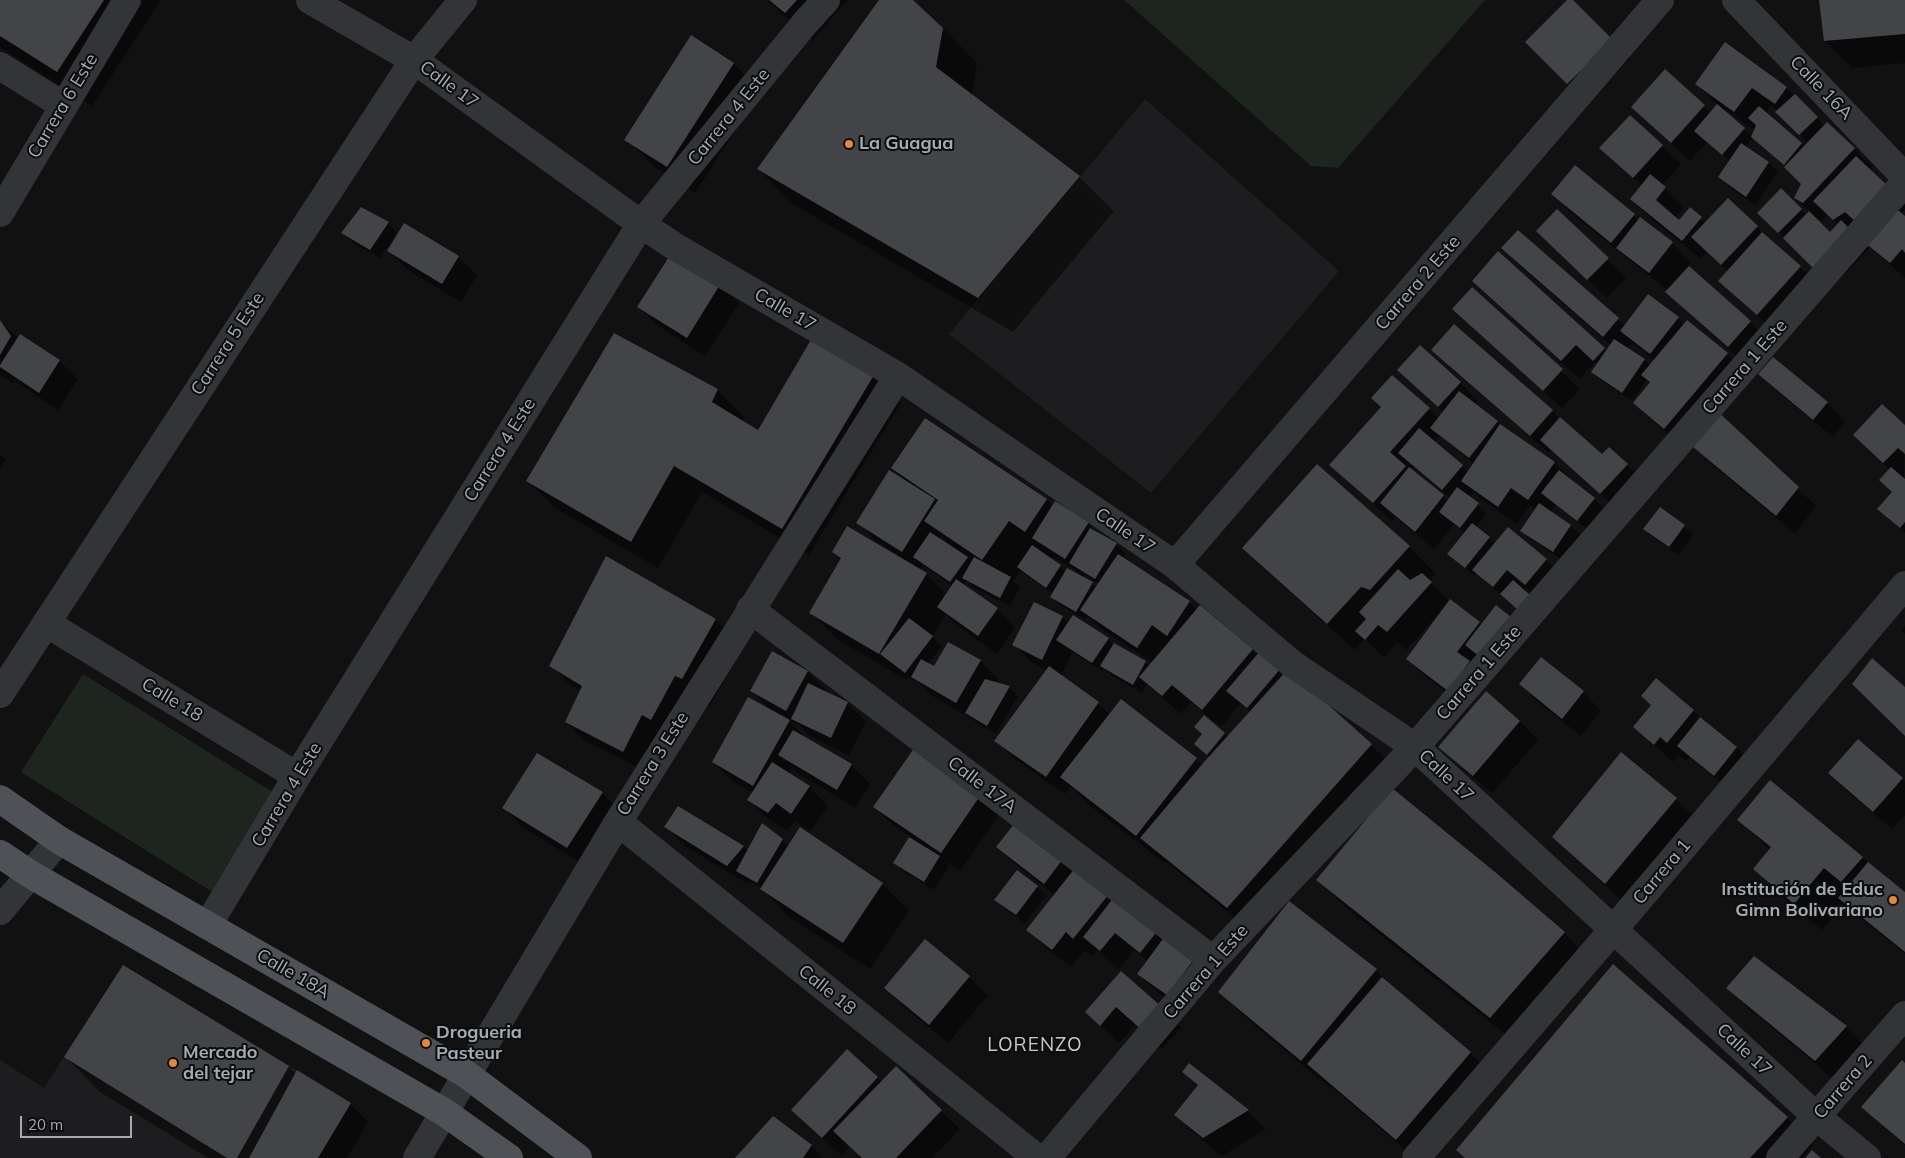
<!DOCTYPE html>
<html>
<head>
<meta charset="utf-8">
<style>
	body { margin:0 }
	#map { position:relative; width:1905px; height:1158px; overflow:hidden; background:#111112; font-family:Mulish,sans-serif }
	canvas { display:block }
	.scale { position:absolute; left:20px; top:1116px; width:112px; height:22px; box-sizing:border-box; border:2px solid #a3abb2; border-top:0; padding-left:6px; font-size:15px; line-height:18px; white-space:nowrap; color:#a3abb2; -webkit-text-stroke:4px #0c0c0d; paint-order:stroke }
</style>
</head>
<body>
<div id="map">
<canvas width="1905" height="1158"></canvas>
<div class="scale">20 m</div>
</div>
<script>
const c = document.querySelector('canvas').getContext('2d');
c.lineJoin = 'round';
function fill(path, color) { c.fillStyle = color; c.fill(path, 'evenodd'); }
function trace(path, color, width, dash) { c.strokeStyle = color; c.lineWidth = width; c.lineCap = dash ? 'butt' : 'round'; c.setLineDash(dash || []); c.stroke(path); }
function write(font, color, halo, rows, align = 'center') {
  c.font = font + ' Mulish,sans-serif'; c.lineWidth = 4; c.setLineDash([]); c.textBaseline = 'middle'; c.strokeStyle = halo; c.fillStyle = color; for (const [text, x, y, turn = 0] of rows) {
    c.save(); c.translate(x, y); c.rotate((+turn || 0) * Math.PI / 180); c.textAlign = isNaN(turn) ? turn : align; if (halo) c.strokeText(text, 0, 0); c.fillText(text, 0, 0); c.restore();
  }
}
fill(new Path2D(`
	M 1145,99 L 1339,271 L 1151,493 L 949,334 Z
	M 123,965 L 351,1103 L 318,1158 L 0,1158 L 0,1060 L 44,1088 Z`), '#1d1d1f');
fill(new Path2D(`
	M 1124,0 L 1485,0 L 1338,168 L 1311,166 Z
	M 83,674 L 276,794 L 214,893 L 21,772 Z`), '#1e241e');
fill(new Path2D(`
	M 0,0 L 161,0 L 92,106 L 0,47 Z
	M 766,0 L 847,0 L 813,40 Z
	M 881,0 L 911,0 L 943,28 L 977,63 L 972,95 L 1079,177 L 1114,211 L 1013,332 L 793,204 L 758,169 Z
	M 1569,0 L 1571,0 L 1630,59 L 1587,102 L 1527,42 Z
	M 1821,0 L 1905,0 L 1905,63 L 1852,68 L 1825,41 Z
	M 691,37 L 734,64 L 761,91 L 695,193 L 653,166 L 626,139 Z
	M 1665,71 L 1711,113 L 1718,105 L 1696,84 L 1786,88 L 1824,126 L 1827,124 L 1854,149 L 1873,167 L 1870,171 L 1905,205 L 1905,209 L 1900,214 L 1905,218 L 1905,278 L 1866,242 L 1855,235 L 1869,249 L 1833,286 L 1759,213 L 1781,190 L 1806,215 L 1810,212 L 1796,198 L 1802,184 L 1786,167 L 1753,138 L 1745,147 L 1769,163 L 1778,172 L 1755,205 L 1728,186 L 1719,177 L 1730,161 L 1707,142 L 1690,161 L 1632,107 ZM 1771,105 L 1778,111 L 1777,112 L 1808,143 L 1805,147 L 1766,113 ZM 1725,109 L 1755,131 L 1753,137 L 1723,111 ZM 1828,214 L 1839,224 L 1830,234 L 1813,216 L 1822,221 Z
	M 1662,146 L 1681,164 L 1662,185 L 1684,207 L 1675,218 L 1679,221 L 1701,218 L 1706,223 L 1728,200 L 1818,285 L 1776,333 L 1720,281 L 1728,272 L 1707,252 L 1701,259 L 1650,218 L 1631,199 L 1642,186 L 1601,148 Z
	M 1575,166 L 1639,220 L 1640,219 L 1672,243 L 1691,262 L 1681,274 L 1683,275 L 1689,268 L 1769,340 L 1747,365 L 1686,311 L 1667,292 L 1668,291 L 1571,213 L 1553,194 Z
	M 1557,210 L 1626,278 L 1607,298 L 1556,249 Z
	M 388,223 L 397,232 L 380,258 L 352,242 L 343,233 Z
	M 1518,231 L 1625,326 L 1678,318 L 1685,325 L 1727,354 L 1746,372 L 1714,410 L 1816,506 L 1795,534 L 1707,460 L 1688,441 L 1684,446 L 1653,421 L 1634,403 L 1651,383 L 1647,379 L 1632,401 L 1602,381 L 1593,372 L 1598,365 L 1595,362 L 1580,379 L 1473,281 L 1498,253 L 1607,352 L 1611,345 L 1521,267 L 1503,248 ZM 1633,343 L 1655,361 L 1651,366 L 1644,360 L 1627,349 Z
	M 389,251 L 458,257 L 477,275 L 461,302 L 408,270 Z
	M 720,284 L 739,303 L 705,356 L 657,325 L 639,307 Z
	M 1472,289 L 1580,389 L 1562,408 L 1473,327 Z
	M 0,320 L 18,339 L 59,361 L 78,379 L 58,410 L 14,380 L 13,383 L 0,375 Z
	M 1433,349 L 1552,411 L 1602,456 L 1627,465 L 1646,483 L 1620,512 L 1552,450 L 1549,453 L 1451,368 Z
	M 1774,359 L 1827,403 L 1845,422 L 1833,437 L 1779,393 L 1760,374 Z
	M 1398,370 L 1460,383 L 1478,401 L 1475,405 L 1502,427 L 1554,463 L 1603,508 L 1587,529 L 1556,505 L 1551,512 L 1571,526 L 1580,535 L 1562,560 L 1531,539 L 1522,530 L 1536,510 L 1530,505 L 1517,524 L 1481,499 L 1474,492 L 1469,498 L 1487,513 L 1476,528 L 1496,544 L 1546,560 L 1565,578 L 1544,603 L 1526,588 L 1512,605 L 1477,573 L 1475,576 L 1449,554 L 1465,533 L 1454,524 L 1434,549 L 1395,517 L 1392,521 L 1331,465 L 1429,409 L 1439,419 L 1444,413 ZM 1440,436 L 1474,464 L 1468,472 L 1434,442 ZM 1413,466 L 1450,498 L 1448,501 L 1410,469 Z
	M 873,376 L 901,403 L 809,555 L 702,492 L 658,568 L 555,508 L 528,481 L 717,390 L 744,417 L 742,422 L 758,432 Z
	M 926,420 L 1047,500 L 1053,507 L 1088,523 L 1099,534 L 1116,544 L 1125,553 L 1122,558 L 1189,602 L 1197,610 L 1258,656 L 1261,651 L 1371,745 L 1398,772 L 1255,934 L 1165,861 L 1163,862 L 1088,804 L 1070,786 L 1065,794 L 1015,759 L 996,741 L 1047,670 L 1032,663 L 1014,644 L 1035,603 L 1063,617 L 1069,623 L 1108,639 L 1113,644 L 1145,662 L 1150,667 L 1153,663 L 1100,628 L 1088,616 L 1086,620 L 1061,606 L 1052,597 L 1053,594 L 1021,570 L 1013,581 L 1020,587 L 1010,606 L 973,587 L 967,580 L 963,585 L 997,609 L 1015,627 L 997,654 L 957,625 L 946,614 L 932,637 L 942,646 L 928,664 L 934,668 L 980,661 L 998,679 L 996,683 L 1009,687 L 1018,696 L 996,734 L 931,695 L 916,680 L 914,681 L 908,677 L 906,680 L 837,639 L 810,612 L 842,560 L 833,552 L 895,556 L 897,554 L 876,541 L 858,522 L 906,481 L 893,468 ZM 941,536 L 951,546 L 939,540 ZM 1054,557 L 1081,574 L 1080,576 L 1066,572 L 1052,560 ZM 923,565 L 953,586 L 947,595 L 926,574 L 920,570 ZM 1085,575 L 1099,584 L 1097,588 L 1083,578 ZM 1073,652 L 1102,671 L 1104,668 L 1111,675 L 1142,693 L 1147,684 L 1181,714 L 1191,702 L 1221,727 L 1241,703 L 1251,712 L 1228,737 L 1224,733 L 1195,744 L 1210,758 L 1203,766 L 1121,701 L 1110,715 L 1098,703 L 1061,676 Z
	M 1905,427 L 1904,479 L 1905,533 L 1879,509 L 1893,493 L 1890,470 L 1854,435 Z
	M 0,454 L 6,460 L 0,470 Z
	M 1684,526 L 1693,535 L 1678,555 L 1654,538 L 1645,529 Z
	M 1409,547 L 1436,574 L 1429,581 L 1449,601 L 1482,625 L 1487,681 L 1467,708 L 1426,677 L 1407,659 L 1439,616 L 1438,615 L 1406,650 L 1397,642 L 1384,658 L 1365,639 L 1355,650 L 1271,575 L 1244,548 Z
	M 607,558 L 716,620 L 743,647 L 710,706 L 692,696 L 642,769 L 585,741 L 566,722 L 581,691 L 569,684 L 551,665 Z
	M 1905,626 L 1905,634 L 1901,630 Z
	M 773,653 L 808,672 L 826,690 L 825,692 L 847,703 L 866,722 L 849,755 L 811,737 L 800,726 L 788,720 L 807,739 L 851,765 L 870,784 L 855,808 L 798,773 L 792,767 L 789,774 L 809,787 L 828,806 L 810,831 L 795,821 L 787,831 L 767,818 L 749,800 L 753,793 L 732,781 L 713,762 L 771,711 L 752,691 Z
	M 1656,680 L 1737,748 L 1755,767 L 1733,793 L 1690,757 L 1686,761 L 1679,755 L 1673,762 L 1635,727 L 1652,706 Z
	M 1521,684 L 1583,692 L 1601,711 L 1581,736 L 1539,703 Z
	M 1520,721 L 1538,740 L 1492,793 L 1459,765 L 1440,747 Z
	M 915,749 L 1000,813 L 960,871 L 944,860 L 949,866 L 934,890 L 904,872 L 895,863 L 911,837 L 893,825 L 874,807 Z
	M 1830,773 L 1902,779 L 1905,782 L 1905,815 L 1892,829 L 1848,792 Z
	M 1771,782 L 1905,893 L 1905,954 L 1858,916 L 1845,903 L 1822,930 L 1781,896 L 1754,869 L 1770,850 L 1739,820 Z
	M 602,793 L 621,812 L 586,866 L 522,827 L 504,808 Z
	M 1676,799 L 1703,826 L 1633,910 L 1581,864 L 1554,837 Z
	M 678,808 L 743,847 L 748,851 L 782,840 L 789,847 L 882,884 L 909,911 L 870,969 L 788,916 L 762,888 L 748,881 L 746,883 L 685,846 L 666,827 Z
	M 1018,820 L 1215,973 L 1186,1013 L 1157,992 L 1138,974 L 1148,961 L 1134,950 L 1119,969 L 1097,950 L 1092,956 L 1085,950 L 1071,967 L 1046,948 L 1028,930 L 1055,895 L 1016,865 L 997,847 Z
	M 1318,880 L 1564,933 L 1591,960 L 1518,1044 L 1345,907 Z
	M 1037,887 L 1046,896 L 1025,923 L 1005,909 L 996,900 Z
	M 1290,902 L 1376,970 L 1399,993 L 1470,1053 L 1497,1080 L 1415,1158 L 1330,1086 L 1329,1087 L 1247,1019 L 1220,992 Z
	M 925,941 L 969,977 L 988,995 L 948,1043 L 904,1007 L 886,988 Z
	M 1613,966 L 1787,1118 L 1814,1145 L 1802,1158 L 1465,1158 Z
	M 1121,973 L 1181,1027 L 1162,1049 L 1135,1025 L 1119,1043 L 1086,1012 Z
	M 1728,988 L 1846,1027 L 1864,1045 L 1834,1079 L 1746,1006 Z
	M 847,1051 L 882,1082 L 941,1111 L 960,1129 L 932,1158 L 862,1158 L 850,1146 L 841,1155 L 811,1128 Z
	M 66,1057 L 289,1067 L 296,1074 L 350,1104 L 368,1122 L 347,1158 L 208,1158 L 100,1092 Z
	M 1189,1065 L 1248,1111 L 1266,1129 L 1222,1156 L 1194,1133 L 1176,1115 L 1198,1087 L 1183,1072 Z
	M 1905,1065 L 1905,1145 L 1863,1107 Z
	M 773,1117 L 812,1146 L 823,1158 L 736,1158 Z`), '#0007');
fill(new Path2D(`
	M 0,0 L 104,0 L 57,72 L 0,36 Z
	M 769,0 L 797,0 L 785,13 Z
	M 879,0 L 913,0 L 943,28 L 936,67 L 1080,176 L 978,298 L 757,169 Z
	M 1567,0 L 1573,0 L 1613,40 L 1567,84 L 1525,42 Z
	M 1819,0 L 1905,0 L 1905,34 L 1824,41 Z
	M 691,35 L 734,63 L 667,167 L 624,140 Z
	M 1725,42 L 1787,87 L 1775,104 L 1752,88 L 1734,112 L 1695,84 Z
	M 1665,69 L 1705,105 L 1671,143 L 1631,107 Z
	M 1795,94 L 1818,117 L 1799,135 L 1775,112 Z
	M 1717,104 L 1745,128 L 1722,155 L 1694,131 Z
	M 1759,106 L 1802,143 L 1784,165 L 1751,137 L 1756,125 L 1748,118 Z
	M 1630,115 L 1663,145 L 1633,178 L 1599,148 Z
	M 1827,122 L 1855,148 L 1803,203 L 1794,198 L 1801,184 L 1784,167 Z
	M 1741,143 L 1769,162 L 1746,197 L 1718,177 Z
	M 1856,156 L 1889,187 L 1856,222 L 1845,212 L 1833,220 L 1813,201 Z
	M 1575,165 L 1635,214 L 1611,243 L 1551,194 Z
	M 1650,174 L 1666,187 L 1656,200 L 1679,220 L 1690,207 L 1702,217 L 1682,241 L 1630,199 Z
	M 1781,188 L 1802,209 L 1778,233 L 1757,213 Z
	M 1728,198 L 1758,226 L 1721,265 L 1691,237 Z
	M 1893,206 L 1905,216 L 1905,253 L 1902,249 L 1890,263 L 1864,242 Z
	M 361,207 L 389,222 L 370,250 L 341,233 Z
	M 1557,209 L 1609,258 L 1587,280 L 1536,231 Z
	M 1809,211 L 1830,232 L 1841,220 L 1851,230 L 1814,269 L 1783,238 Z
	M 1640,217 L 1673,242 L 1649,273 L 1616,248 Z
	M 404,223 L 459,256 L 442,284 L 387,251 Z
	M 1518,230 L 1619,318 L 1603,337 L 1501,248 Z
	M 1762,232 L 1801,266 L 1757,315 L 1718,281 Z
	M 1498,251 L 1605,348 L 1593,361 L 1576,345 L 1561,361 L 1472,281 Z
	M 672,252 L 721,283 L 687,338 L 637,307 Z
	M 1689,266 L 1751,321 L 1728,347 L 1665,292 Z
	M 1472,287 L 1563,369 L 1543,391 L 1452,309 Z
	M 1648,294 L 1679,317 L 1650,354 L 1620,331 Z
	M 0,320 L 11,336 L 0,355 Z
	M 1687,320 L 1728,353 L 1664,429 L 1633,403 L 1650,382 L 1641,375 Z
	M 1454,324 L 1553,410 L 1530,436 L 1431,350 Z
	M 614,333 L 718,389 L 712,402 L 758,430 L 812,338 L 874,375 L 782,529 L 674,466 L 631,542 L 526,481 Z
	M 20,334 L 60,360 L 39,393 L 0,367 L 0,365 Z
	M 1614,339 L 1645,359 L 1622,393 L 1591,372 Z
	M 1420,345 L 1461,382 L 1438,407 L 1397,370 Z
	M 1773,357 L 1828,402 L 1813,420 L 1758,374 Z
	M 1392,375 L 1430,408 L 1390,452 L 1406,466 L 1373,503 L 1329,465 L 1381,407 L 1371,398 Z
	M 1459,391 L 1498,421 L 1469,458 L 1430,428 Z
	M 1882,404 L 1905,425 L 1905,454 L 1898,448 L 1883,463 L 1853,435 Z
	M 1714,408 L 1799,487 L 1776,516 L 1687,442 Z
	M 1560,417 L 1602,454 L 1609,447 L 1628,464 L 1600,494 L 1540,440 Z
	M 925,418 L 1047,499 L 1025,532 L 1009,521 L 982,560 L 924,521 L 938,500 L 891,468 Z
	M 1500,424 L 1555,462 L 1528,500 L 1511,488 L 1498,507 L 1461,481 Z
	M 1419,428 L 1463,465 L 1442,490 L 1398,453 Z
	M 1317,464 L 1410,546 L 1370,590 L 1361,587 L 1327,624 L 1242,548 Z
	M 1409,467 L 1444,495 L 1415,532 L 1380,503 Z
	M 1891,467 L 1905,479 L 1905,522 L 1900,528 L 1877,509 L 1892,492 L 1879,480 Z
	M 889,470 L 935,499 L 902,552 L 856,523 Z
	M 1559,470 L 1595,498 L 1577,521 L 1541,493 Z
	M 1457,487 L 1479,503 L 1460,528 L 1439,512 Z
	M 1055,501 L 1089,522 L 1065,559 L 1032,538 Z
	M 1539,503 L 1571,525 L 1553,552 L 1520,531 Z
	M 1660,507 L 1685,525 L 1669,547 L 1643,529 Z
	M 1472,523 L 1490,537 L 1465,568 L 1447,554 Z
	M 847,526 L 927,573 L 879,654 L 809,613 L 841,558 L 832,552 Z
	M 1508,527 L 1547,559 L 1525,585 L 1507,570 L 1493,587 L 1472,570 Z
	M 1090,528 L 1117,543 L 1095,579 L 1069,563 Z
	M 930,532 L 968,557 L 950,582 L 913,557 Z
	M 1032,545 L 1061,565 L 1046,588 L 1017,567 Z
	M 1118,554 L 1190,601 L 1167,636 L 1152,625 L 1137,648 L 1080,610 Z
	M 606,556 L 716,619 L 682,679 L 675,676 L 651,720 L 642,715 L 623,752 L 565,722 L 582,686 L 549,666 Z
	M 974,557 L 1011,577 L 1000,598 L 962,578 Z
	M 1067,568 L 1093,582 L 1076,612 L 1050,597 Z
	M 1398,569 L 1410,580 L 1422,573 L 1432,582 L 1387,632 L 1378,625 L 1365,640 L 1355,631 L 1366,619 L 1359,612 Z
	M 956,579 L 998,608 L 978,636 L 937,607 Z
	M 1513,580 L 1530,595 L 1517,609 L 1500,594 Z
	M 1450,599 L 1480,622 L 1457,652 L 1470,661 L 1448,691 L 1406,659 Z
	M 1034,602 L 1063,616 L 1042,660 L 1012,645 Z
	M 1200,605 L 1253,649 L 1202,710 L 1172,685 L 1162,696 L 1139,677 Z
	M 1496,605 L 1511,617 L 1480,657 L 1465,645 Z
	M 1073,615 L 1109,638 L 1092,663 L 1056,640 Z
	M 909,618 L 933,636 L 905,673 L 880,654 Z
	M 948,642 L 981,660 L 956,703 L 911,677 L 921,659 L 934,666 Z
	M 1114,643 L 1146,661 L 1133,685 L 1100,666 Z
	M 1261,650 L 1282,667 L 1247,708 L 1226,691 Z
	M 772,651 L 808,671 L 786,711 L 750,691 Z
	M 1541,657 L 1584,691 L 1562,719 L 1519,684 Z
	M 1872,658 L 1905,687 L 1905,736 L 1852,684 Z
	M 1049,666 L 1099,702 L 1046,777 L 994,741 Z
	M 1288,669 L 1372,744 L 1227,908 L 1140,838 L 1205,761 Z
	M 1656,678 L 1694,710 L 1667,743 L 1660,737 L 1654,745 L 1633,727 L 1651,705 L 1641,696 Z
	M 985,679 L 1010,686 L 987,726 L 965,713 Z
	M 808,683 L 848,702 L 831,738 L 791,719 Z
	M 1486,691 L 1520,721 L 1473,776 L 1438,747 Z
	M 748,697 L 790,720 L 753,786 L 712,762 Z
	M 1121,699 L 1197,758 L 1136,836 L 1060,777 Z
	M 1204,715 L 1225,733 L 1207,755 L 1194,744 L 1202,734 L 1194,727 Z
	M 1700,717 L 1737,747 L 1714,776 L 1677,746 Z
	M 793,730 L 852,764 L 837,790 L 778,755 Z
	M 1858,739 L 1903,778 L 1873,812 L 1828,773 Z
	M 915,747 L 982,793 L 941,853 L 873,807 Z
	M 1621,752 L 1677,798 L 1605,884 L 1552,837 Z
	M 537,753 L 603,792 L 567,848 L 502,808 Z
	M 772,762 L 810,786 L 791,814 L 776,803 L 768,813 L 747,800 Z
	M 1770,780 L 1863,857 L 1841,882 L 1824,868 L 1794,904 L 1753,869 L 1771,847 L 1737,820 Z
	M 1392,788 L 1495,872 L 1565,932 L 1490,1018 L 1316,880 Z
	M 678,806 L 744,846 L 727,866 L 664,827 Z
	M 1018,819 L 1066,855 L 1044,884 L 996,847 Z
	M 762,823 L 783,839 L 757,883 L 736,871 Z
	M 800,827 L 883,883 L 843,943 L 760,889 Z
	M 909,837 L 940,856 L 924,882 L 893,863 Z
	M 1868,862 L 1905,892 L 1905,952 L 1838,898 Z
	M 1075,868 L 1109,894 L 1073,939 L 1066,932 L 1052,950 L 1026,930 Z
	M 1017,870 L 1038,886 L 1016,915 L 994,900 Z
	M 1118,892 L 1162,925 L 1140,953 L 1115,933 L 1100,951 L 1083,937 Z
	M 1289,901 L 1377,969 L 1301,1061 L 1218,992 Z
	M 1168,932 L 1198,954 L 1167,995 L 1137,974 Z
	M 925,939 L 970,976 L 929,1025 L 884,988 Z
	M 1754,956 L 1847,1026 L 1815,1061 L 1726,988 Z
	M 1613,964 L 1788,1117 L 1750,1158 L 1465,1158 L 1456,1150 Z
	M 123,965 L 289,1066 L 237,1158 L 227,1158 L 64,1057 Z
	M 1121,971 L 1163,1008 L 1143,1031 L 1116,1007 L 1100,1026 L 1085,1012 Z
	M 1382,977 L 1471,1052 L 1396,1140 L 1307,1064 Z
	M 847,1049 L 878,1077 L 822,1138 L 791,1110 Z
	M 1902,1060 L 1905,1063 L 1905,1144 L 1861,1107 Z
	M 1189,1063 L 1249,1110 L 1203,1138 L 1174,1115 L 1198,1085 L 1182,1072 Z
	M 896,1066 L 942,1110 L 896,1158 L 862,1158 L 833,1131 Z
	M 297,1070 L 351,1103 L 318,1158 L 249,1158 Z
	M 773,1116 L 812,1145 L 803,1158 L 735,1158 Z
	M 1812,1150 L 1821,1158 L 1805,1158 Z`), '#424448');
trace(new Path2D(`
	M 310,0 L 414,60 L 641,224 L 674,246 L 898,376 L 1175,565 L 1291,663 L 1415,747 L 1817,1117 L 1867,1158
	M 1736,0 L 1905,177
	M 0,66 L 64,106
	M 0,213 L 127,0
	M 1175,565 L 1660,0
	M 750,609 L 1213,960
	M 46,623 L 297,776
	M 0,694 L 414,60 L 463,0
	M 618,822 L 1037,1158
	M 0,911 L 59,840
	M 208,925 L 297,776 L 641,224 L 805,23 L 826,0
	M 417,1158 L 618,822 L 898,376
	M 1047,1158 L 1213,960 L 1415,747 L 1905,182
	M 1416,1158 L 1613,930 L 1905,585
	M 1780,1158 L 1905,1015`), '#323437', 28);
trace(new Path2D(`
	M 0,799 L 59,840 L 466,1074 L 578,1158
	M 0,854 L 30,874 L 444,1112 L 509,1158`), '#4e5155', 28);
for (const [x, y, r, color] of [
	[849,144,5,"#e1883a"],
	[1893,900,5,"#e1883a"],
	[426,1043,5,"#e1883a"],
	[173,1063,5,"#e1883a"]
]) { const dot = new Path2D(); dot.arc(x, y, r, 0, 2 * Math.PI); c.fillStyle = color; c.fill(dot); trace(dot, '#0c0c0d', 2); }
write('18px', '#a3abb2', '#0c0c0d', [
	["Calle 17",449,85,36],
	["Calle 16A",1821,88,46],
	["Carrera 6 Este",63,106,-59],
	["Carrera 4 Este",729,117,-51],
	["Carrera 2 Este",1418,283,-49],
	["Calle 17",785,310,30],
	["Carrera 5 Este",228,344,-57],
	["Carrera 1 Este",1745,367,-49],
	["Carrera 4 Este",500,450,-58],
	["Calle 17",1125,531,34],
	["Carrera 1 Este",1479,673,-49],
	["Calle 18",172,700,31],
	["Carrera 3 Este",653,764,-58],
	["Calle 17",1446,776,43],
	["Calle 17A",982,785,37],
	["Carrera 4 Este",287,795,-59],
	["Carrera 1",1662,872,-50],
	["Carrera 1 Este",1206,972,-49],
	["Calle 18A",293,974,30],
	["Calle 18",827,990,39],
	["Calle 17",1744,1050,43],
	["Carrera 2",1843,1087,-49]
]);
write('bold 18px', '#a3abb2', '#0c0c0d', [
	["La Guagua",859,144],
	["Institución de Educ",1883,890,"right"],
	["Gimn Bolivariano",1883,911,"right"],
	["Drogueria",436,1033],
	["Pasteur",436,1054],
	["Mercado",183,1053],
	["del tejar",183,1074]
], 'left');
c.letterSpacing = '1px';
write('19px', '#c4c9ce', '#0c0c0d', [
	["LORENZO",1035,1045]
]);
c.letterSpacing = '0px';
</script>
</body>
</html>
